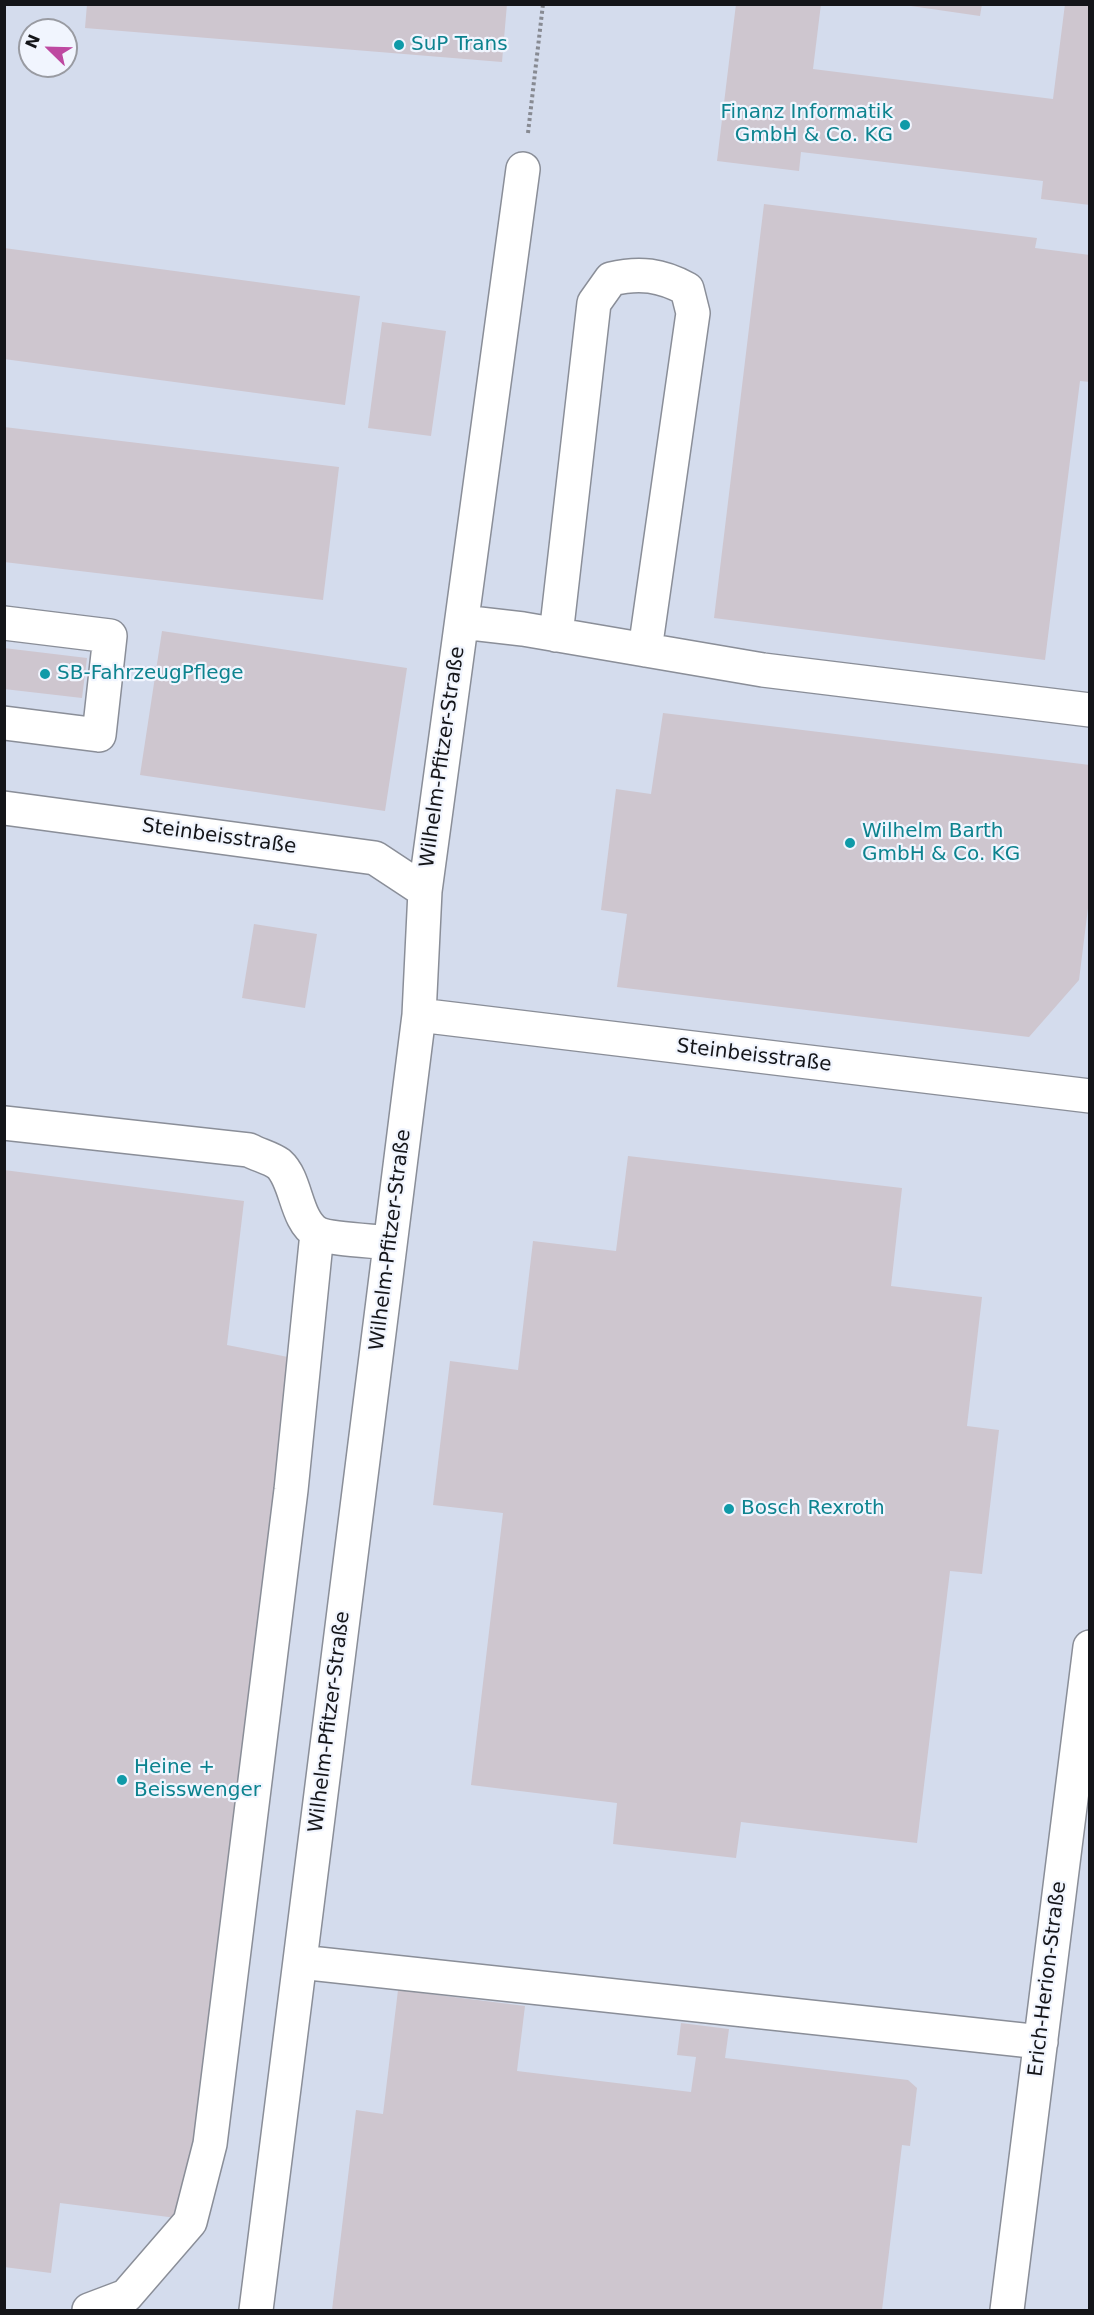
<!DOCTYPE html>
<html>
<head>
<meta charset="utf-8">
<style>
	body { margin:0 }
	#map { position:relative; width:1094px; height:2315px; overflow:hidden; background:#e3e8f2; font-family:"DejaVu Sans",sans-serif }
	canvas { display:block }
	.frame { position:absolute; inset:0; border:6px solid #141519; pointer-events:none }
	.north { position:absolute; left:18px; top:18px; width:60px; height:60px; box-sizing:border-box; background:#f1f5fe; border:2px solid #999ba2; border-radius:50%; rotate:293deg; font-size:16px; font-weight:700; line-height:24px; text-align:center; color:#141519 }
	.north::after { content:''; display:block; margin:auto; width:21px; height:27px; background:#be49a1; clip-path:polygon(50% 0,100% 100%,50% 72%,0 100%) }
</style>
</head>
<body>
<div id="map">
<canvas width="1094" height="2315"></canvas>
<div class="frame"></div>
<div class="north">N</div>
</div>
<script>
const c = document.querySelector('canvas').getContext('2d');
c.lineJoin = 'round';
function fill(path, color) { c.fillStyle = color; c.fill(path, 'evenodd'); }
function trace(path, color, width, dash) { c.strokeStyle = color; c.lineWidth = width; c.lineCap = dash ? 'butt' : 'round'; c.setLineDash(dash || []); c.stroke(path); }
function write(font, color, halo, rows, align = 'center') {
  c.font = font + ' "DejaVu Sans",sans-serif'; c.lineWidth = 4.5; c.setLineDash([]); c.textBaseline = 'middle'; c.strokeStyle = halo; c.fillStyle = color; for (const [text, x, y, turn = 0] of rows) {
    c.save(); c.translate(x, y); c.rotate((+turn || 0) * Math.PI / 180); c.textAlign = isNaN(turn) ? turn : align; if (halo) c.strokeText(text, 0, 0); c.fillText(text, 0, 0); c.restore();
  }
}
fill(new Path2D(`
	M 5,5 L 1089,5 L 1089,2310 L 5,2310 ZM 30,30 L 66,30 L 66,66 L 30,66 Z`), '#d4dced');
fill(new Path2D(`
	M 87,4 L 507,4 L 502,62 L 85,28 Z
	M 736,4 L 821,4 L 813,69 L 1053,99 L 1065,4 L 1090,4 L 1090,205 L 1041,199 L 1043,181 L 801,152 L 799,171 L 717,161 Z
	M 897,4 L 982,4 L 980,16 Z
	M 764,204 L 1037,238 L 1035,248 L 1090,255 L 1090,382 L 1080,381 L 1045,660 L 714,618 Z
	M 4,248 L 360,296 L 345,405 L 4,359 Z
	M 382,322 L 446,331 L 431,436 L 368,428 Z
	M 4,427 L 339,467 L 323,600 L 4,562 Z
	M 162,631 L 407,668 L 385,811 L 140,775 Z
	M 4,648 L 87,658 L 82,698 L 4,689 Z
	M 663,713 L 1090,765 L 1090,892 L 1079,980 L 1029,1037 L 617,987 L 627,914 L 601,910 L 616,789 L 651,794 Z
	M 254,924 L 317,934 L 305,1008 L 242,998 Z
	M 628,1156 L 902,1188 L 891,1286 L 982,1297 L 967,1426 L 999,1430 L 982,1574 L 950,1571 L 917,1843 L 741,1822 L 736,1858 L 613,1844 L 617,1803 L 471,1785 L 503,1513 L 433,1505 L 450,1361 L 518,1370 L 533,1241 L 616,1251 Z
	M 4,1170 L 244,1201 L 227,1345 L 293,1358 L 184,2219 L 60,2203 L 51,2273 L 4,2267 Z
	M 398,1990 L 525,2006 L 517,2071 L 691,2092 L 696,2057 L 677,2055 L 681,2023 L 729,2029 L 725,2058 L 908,2080 L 917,2088 L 910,2146 L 902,2145 L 882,2310 L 332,2310 L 356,2110 L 383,2114 Z`), '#cec6cf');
const minor = new Path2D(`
	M 462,622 L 523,629 L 763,670 L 1090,710
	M 4,623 L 110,636 L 99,735 L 4,723
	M 556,635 L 594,303 L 611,279 C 640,272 661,275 687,289 L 693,313 L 645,650
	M 4,808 L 375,858 L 425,891
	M 419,1015 L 1090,1096
	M 4,1123 L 249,1150 C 258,1155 271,1158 279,1164 C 297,1180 295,1220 317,1233 C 327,1239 376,1241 390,1243
	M 300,1962 L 1041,2042
	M 89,2310 L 126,2296 L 190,2222 L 210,2144 L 291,1490 L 317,1233
	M 256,2310 L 419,1015 L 425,891 L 523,169
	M 1007,2310 L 1090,1647`);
trace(minor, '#8a8e98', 36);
trace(new Path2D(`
	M 528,133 L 543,4`), '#878a92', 4, [3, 3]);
trace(minor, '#fff', 33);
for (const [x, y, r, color] of [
	[399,45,6,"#0f9aa8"],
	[905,125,6,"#0f9aa8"],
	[45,674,6,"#0f9aa8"],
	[850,843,6,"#0f9aa8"],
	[729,1509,6,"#0f9aa8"],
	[122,1780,6,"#0f9aa8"]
]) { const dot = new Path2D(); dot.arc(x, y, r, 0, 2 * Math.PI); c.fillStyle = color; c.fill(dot); trace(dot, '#f1f5fe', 2); }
write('20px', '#0d838f', '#f1f5fe', [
	["SuP Trans",411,45],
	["Finanz Informatik",893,113,"right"],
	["GmbH & Co. KG",893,136,"right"],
	["SB-FahrzeugPflege",57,674],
	["Wilhelm Barth",862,832],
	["GmbH & Co. KG",862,855],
	["Bosch Rexroth",741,1509],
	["Heine +",134,1768],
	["Beisswenger",134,1791]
], 'left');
write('20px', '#141519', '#f1f5fe', [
	["Wilhelm-Pfitzer-Straße",443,757,-82],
	["Steinbeisstraße",219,837,8],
	["Steinbeisstraße",754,1056,7],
	["Wilhelm-Pfitzer-Straße",391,1240,-83],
	["Wilhelm-Pfitzer-Straße",330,1722,-83],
	["Erich-Herion-Straße",1048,1979,-83]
]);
</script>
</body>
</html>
